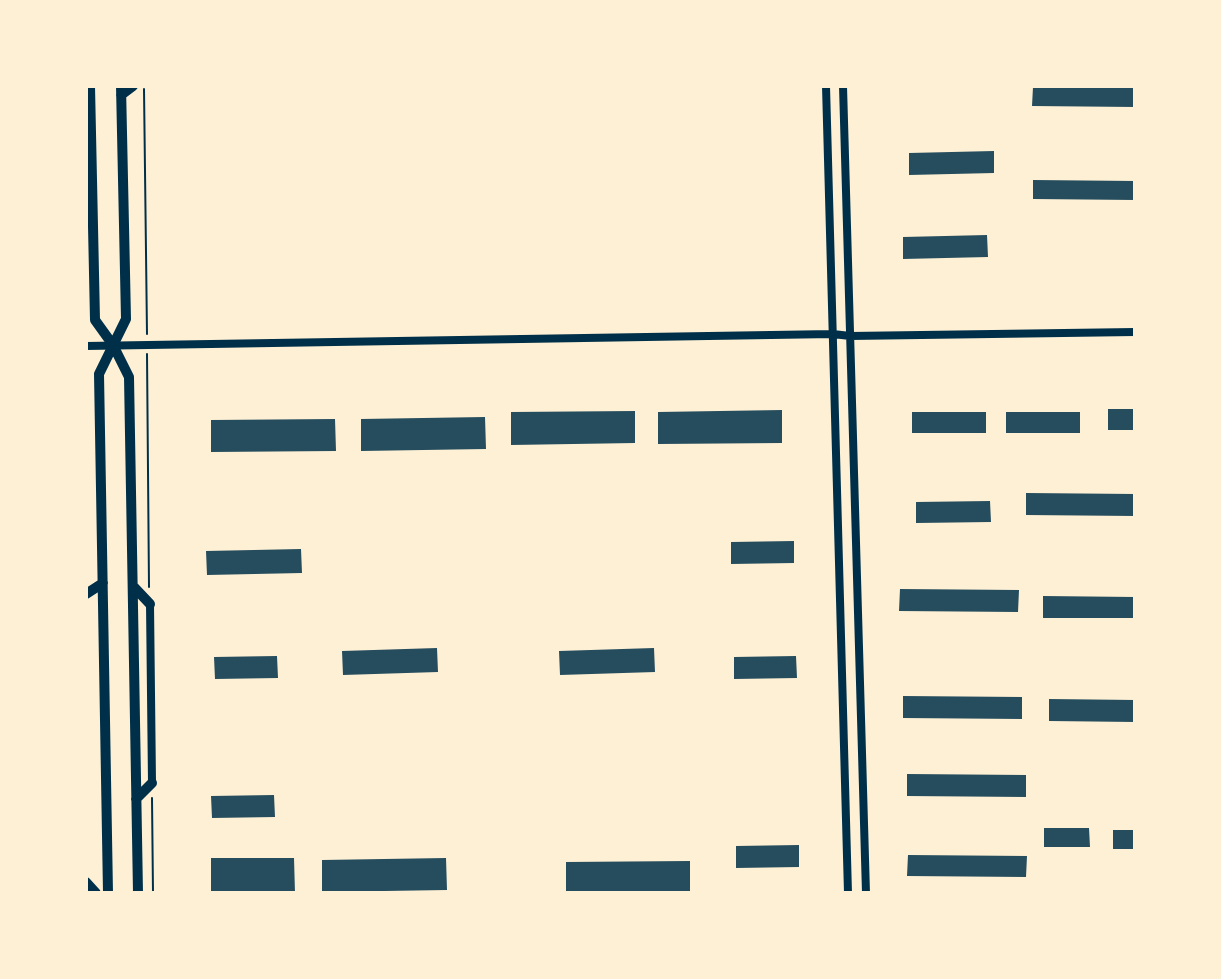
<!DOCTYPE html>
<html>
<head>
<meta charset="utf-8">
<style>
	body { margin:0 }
	#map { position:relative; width:1221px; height:979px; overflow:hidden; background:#fdf0d5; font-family:Arial,sans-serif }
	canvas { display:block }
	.frame { position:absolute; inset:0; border:88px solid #fdf0d5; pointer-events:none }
</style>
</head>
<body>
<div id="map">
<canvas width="1221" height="979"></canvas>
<div class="frame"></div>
</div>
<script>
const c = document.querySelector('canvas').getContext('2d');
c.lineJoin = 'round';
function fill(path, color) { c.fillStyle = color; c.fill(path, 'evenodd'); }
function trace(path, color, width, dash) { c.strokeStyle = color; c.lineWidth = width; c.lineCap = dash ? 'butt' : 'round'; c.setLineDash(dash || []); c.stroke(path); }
fill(new Path2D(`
	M 1033,87 L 1135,88 L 1135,107 L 1032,106 Z
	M 994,151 L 994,173 L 909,175 L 909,153 Z
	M 1033,180 L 1135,181 L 1135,200 L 1033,199 Z
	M 987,235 L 988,257 L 903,259 L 903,237 Z
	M 1108,409 L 1135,409 L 1135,430 L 1108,430 Z
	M 782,410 L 782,443 L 658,444 L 658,412 Z
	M 635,411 L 635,443 L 511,445 L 511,412 Z
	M 912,412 L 986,412 L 986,433 L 912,433 Z
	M 1006,412 L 1080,412 L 1080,433 L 1006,433 Z
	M 485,417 L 486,449 L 361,451 L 361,419 Z
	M 335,419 L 336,451 L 211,452 L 211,420 Z
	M 1026,493 L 1135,494 L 1135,516 L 1026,515 Z
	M 990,501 L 991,522 L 916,523 L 916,502 Z
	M 794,541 L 794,563 L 731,564 L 731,542 Z
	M 301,549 L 302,573 L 207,575 L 206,551 Z
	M 900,589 L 1019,590 L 1018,612 L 899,611 Z
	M 1043,596 L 1135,597 L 1135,618 L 1043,618 Z
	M 437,648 L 438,672 L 343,675 L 342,651 Z
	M 654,648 L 655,672 L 560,675 L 559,651 Z
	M 277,656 L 278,678 L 215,679 L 214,657 Z
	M 796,656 L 797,678 L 734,679 L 734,657 Z
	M 903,696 L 1022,697 L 1022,719 L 903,718 Z
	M 1049,699 L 1135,700 L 1135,722 L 1049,721 Z
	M 907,774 L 1026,775 L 1026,797 L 907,796 Z
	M 274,795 L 275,817 L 212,818 L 211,796 Z
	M 1044,828 L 1089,828 L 1090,847 L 1044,847 Z
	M 1113,830 L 1135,830 L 1135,849 L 1113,849 Z
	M 799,845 L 799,867 L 736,868 L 736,846 Z
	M 908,855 L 1027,856 L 1026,877 L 907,876 Z
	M 211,858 L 294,858 L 295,893 L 211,893 Z
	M 446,858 L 447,890 L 322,892 L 322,860 Z
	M 690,861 L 690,893 L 566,893 L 566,862 Z`), '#264d5e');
trace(new Path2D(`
	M 144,89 L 147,334
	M 147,354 L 149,587
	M 152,798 L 153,893`), '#003049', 2);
trace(new Path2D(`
	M 826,86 L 848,893
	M 843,86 L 866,893
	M 86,346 L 833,334 L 850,336 L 1135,332
	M 150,604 L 152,783`), '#003049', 8);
trace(new Path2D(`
	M 90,86 L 95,320 L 113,345 L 129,377 L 138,893
	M 121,95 L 133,86
	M 133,586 L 150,604
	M 86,594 L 103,583
	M 136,799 L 152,783
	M 86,882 L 96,893
	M 108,893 L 99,374 L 126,319 L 121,86`), '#003049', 10);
</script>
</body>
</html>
